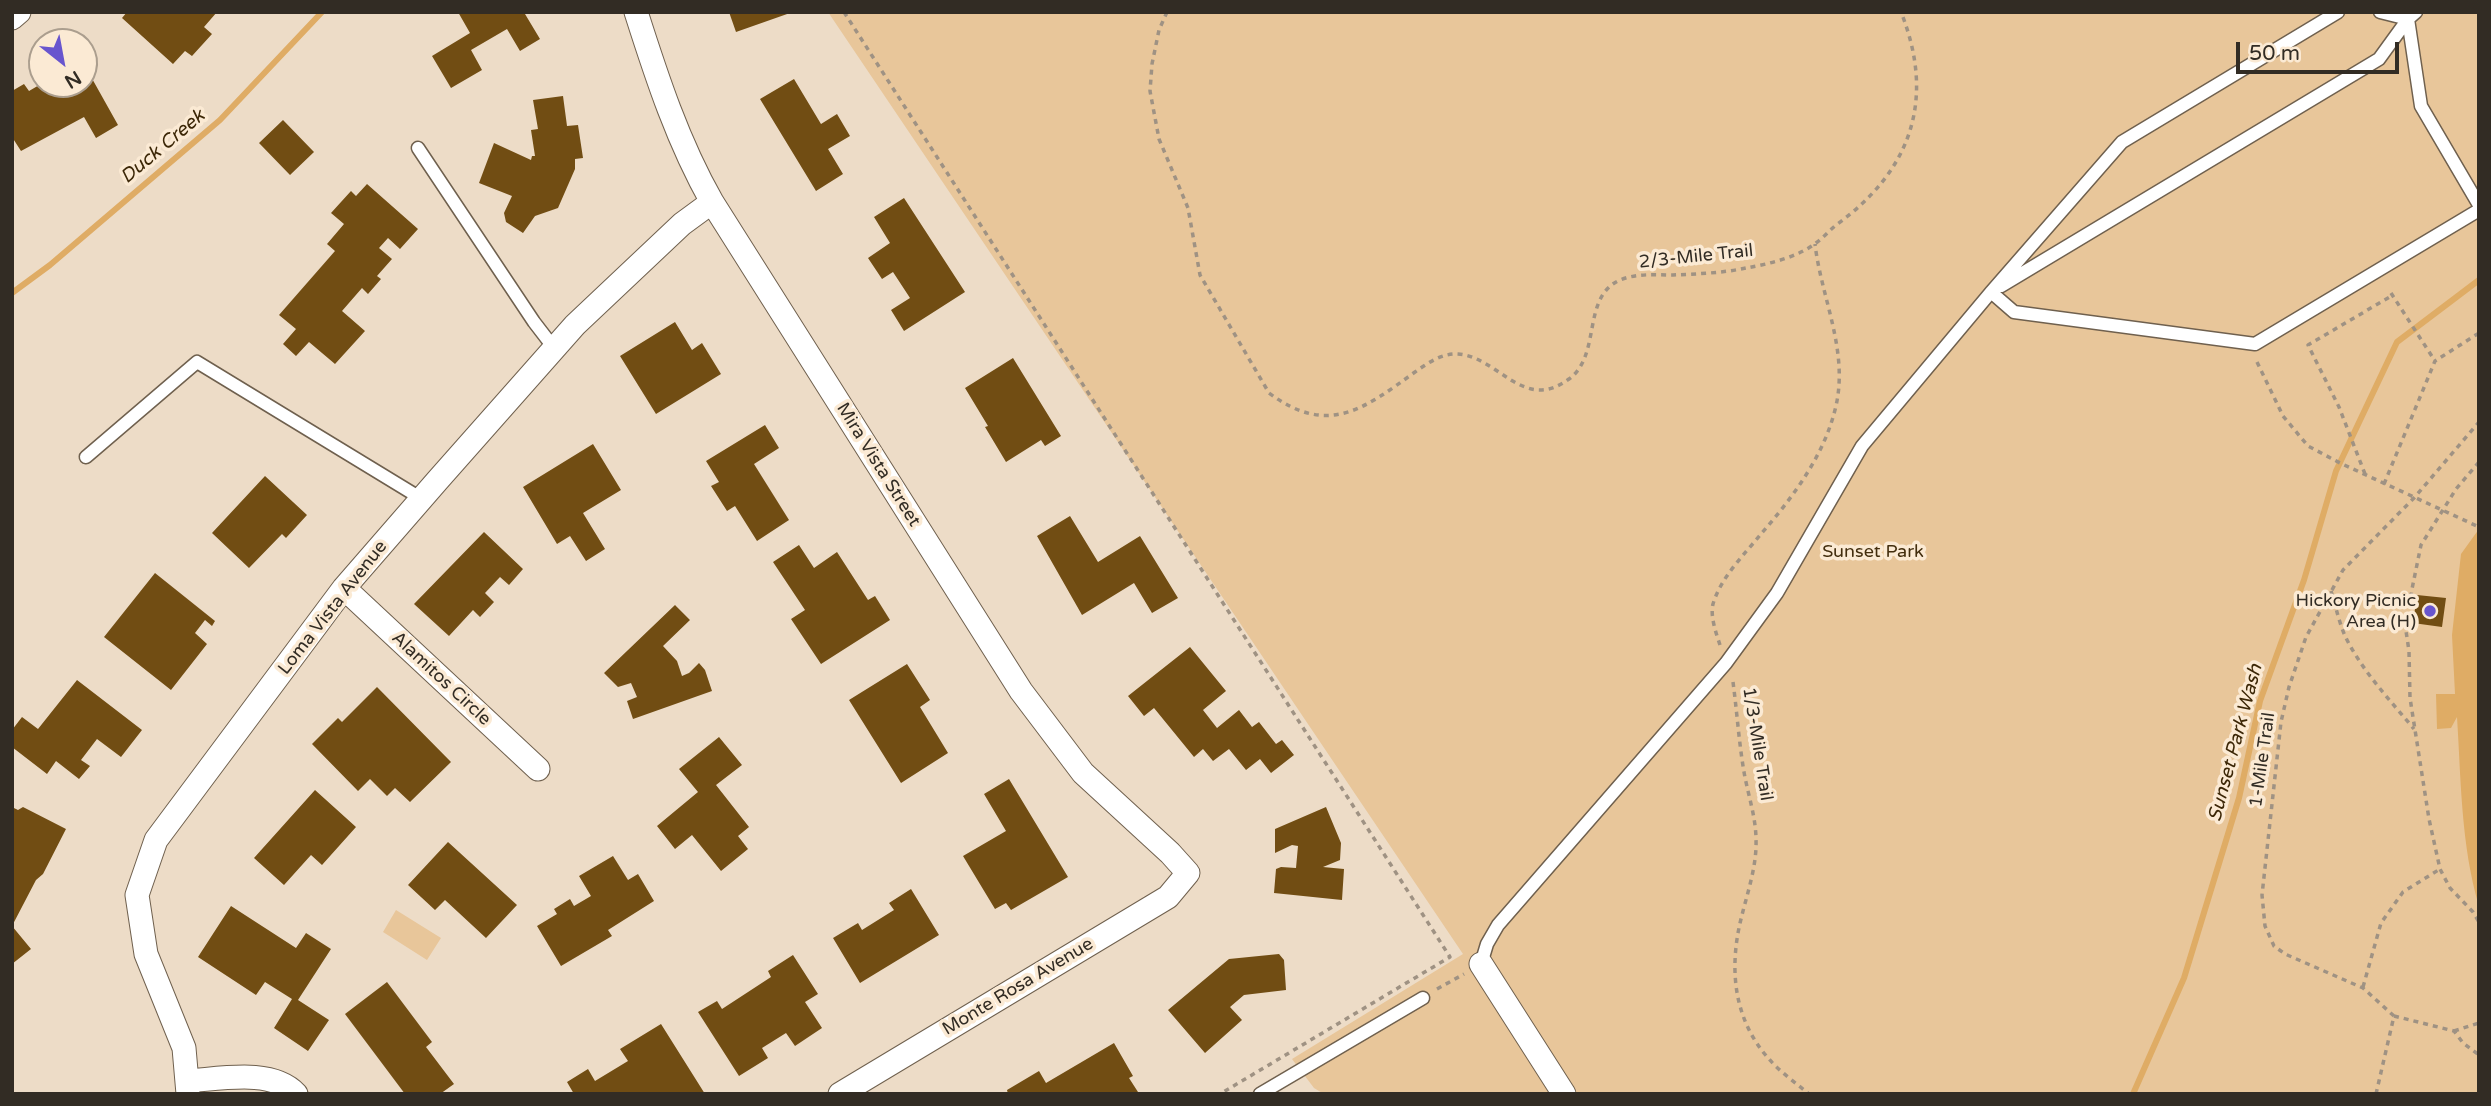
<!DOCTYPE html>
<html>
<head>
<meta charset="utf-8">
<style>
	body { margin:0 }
	#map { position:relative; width:2491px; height:1106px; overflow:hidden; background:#eddcc7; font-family:"Varela Round",sans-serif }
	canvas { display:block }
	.frame { position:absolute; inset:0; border:14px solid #322c24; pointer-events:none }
	.north { position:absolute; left:28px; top:28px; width:70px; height:70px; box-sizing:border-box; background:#fbead4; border:2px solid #ab9e8e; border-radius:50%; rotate:149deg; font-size:19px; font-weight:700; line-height:28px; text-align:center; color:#322c24 }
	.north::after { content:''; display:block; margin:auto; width:24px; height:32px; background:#6855ce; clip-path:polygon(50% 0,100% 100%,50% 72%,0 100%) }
	.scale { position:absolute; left:2236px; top:42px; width:163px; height:32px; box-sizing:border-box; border:4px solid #322c24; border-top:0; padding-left:9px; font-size:21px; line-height:24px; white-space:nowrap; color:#322c24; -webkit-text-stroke:5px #fbead4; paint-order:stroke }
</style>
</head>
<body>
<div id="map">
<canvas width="2491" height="1106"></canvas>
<div class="frame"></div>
<div class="north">N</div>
<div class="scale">50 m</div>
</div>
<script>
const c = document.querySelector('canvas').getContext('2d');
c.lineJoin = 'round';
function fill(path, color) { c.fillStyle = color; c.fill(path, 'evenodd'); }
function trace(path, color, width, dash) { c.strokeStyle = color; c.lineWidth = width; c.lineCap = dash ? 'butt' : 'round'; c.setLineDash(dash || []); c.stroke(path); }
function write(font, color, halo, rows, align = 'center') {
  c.font = font + ' "Varela Round",sans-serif'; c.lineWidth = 7; c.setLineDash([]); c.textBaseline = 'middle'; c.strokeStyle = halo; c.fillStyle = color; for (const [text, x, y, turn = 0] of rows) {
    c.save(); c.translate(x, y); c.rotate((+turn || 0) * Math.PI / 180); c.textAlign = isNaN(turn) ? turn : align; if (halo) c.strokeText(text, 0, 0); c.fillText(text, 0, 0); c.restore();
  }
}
fill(new Path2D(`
	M 828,12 L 2479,12 L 2479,1094 L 1324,1094 L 1314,1088 L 1292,1059 L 1463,954 Z
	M 396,910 L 441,938 L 427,960 L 383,932 Z`), '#e8c69a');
fill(new Path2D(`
	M 2479,529 L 2479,906 C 2461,846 2461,779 2457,717 L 2451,728 L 2437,729 L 2436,694 L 2455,694 L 2452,635 L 2461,554 Z`), '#dfac65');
trace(new Path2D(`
	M 12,293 L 50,265 L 220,120 L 322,12
	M 2133,1094 L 2184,978 L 2239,798 L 2260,701 L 2304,580 L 2336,471 L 2397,342 L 2479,280`), '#dfac65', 6);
fill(new Path2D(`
	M 127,12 L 217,12 L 204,27 L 212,34 L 192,56 L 185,51 L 173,64 L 122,18 Z
	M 458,12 L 529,12 L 525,14 L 540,39 L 520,51 L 507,29 L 471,50 L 482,70 L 451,88 L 432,56 L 470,33 Z
	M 729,12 L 790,12 L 790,13 L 736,32 Z
	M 90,75 L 118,125 L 96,138 L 84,117 L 21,151 L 12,137 L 12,91 L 24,84 L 29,91 L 41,84 L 57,84 L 61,91 L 74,84 L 84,84 L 84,78 Z
	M 794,79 L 821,124 L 837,114 L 850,136 L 828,149 L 843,174 L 816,191 L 760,99 Z
	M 563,96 L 567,126 L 578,125 L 583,158 L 575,159 L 575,169 L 558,208 L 535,216 L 523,233 L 506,222 L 504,213 L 512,196 L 479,183 L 494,143 L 531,160 L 532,156 L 535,156 L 531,130 L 538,129 L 533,100 Z
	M 283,120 L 314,152 L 290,175 L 259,143 Z
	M 367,184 L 418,229 L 400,249 L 388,238 L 379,248 L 392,259 L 377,276 L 381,279 L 368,294 L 362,288 L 342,311 L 365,331 L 335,364 L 309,342 L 296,356 L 283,344 L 296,329 L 279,315 L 335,251 L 327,244 L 344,224 L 331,213 L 351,191 L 356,196 Z
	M 904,198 L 965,292 L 904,331 L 891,310 L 910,298 L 893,272 L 882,279 L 868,258 L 890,243 L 874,217 Z
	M 675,322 L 692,350 L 702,343 L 721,374 L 656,414 L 620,356 Z
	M 1013,358 L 1061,436 L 1045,446 L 1041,440 L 1006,462 L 985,427 L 988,426 L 965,388 Z
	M 765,425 L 779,448 L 754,464 L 789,520 L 757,541 L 735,506 L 727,511 L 711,486 L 719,482 L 706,461 Z
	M 593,444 L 621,490 L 583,513 L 605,549 L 586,561 L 570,536 L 557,544 L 523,487 Z
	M 265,476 L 307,515 L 286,538 L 282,534 L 249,568 L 212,533 Z
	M 1070,516 L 1098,562 L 1140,536 L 1178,598 L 1152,613 L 1134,583 L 1082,615 L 1037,536 Z
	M 484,532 L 523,569 L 509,585 L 500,577 L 485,593 L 494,602 L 480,617 L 473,610 L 449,636 L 414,604 Z
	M 799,545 L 814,568 L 837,552 L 868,600 L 875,596 L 890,620 L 821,664 L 791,619 L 805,610 L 773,562 Z
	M 155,573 L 215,621 L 212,626 L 205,620 L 195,633 L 207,644 L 171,690 L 104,637 Z
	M 2417,595 L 2446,598 L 2442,627 L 2413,623 Z
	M 675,605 L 690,620 L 663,646 L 677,661 L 682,676 L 689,673 L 699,663 L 705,670 L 712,691 L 633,719 L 627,701 L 637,697 L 631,683 L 618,687 L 604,673 Z
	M 1190,647 L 1226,691 L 1203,710 L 1217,728 L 1239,710 L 1252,727 L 1259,722 L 1276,744 L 1282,740 L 1294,755 L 1271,773 L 1260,759 L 1246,770 L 1229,749 L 1213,761 L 1203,749 L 1194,757 L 1154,708 L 1144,716 L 1128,696 Z
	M 907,664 L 930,700 L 920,707 L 948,753 L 901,783 L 849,700 Z
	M 77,680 L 142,730 L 121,757 L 97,739 L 81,760 L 90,766 L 79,779 L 56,761 L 47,774 L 12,747 L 12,730 L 22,717 L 38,729 Z
	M 377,687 L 451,762 L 410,802 L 395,788 L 387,796 L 370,779 L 358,791 L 312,744 L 338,718 L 342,722 Z
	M 719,737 L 742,765 L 716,785 L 749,827 L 738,836 L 748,849 L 721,871 L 692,835 L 675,849 L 657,826 L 698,792 L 679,769 Z
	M 1009,779 L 1068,877 L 1011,910 L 1006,903 L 995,909 L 963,856 L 1006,831 L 984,794 Z
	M 315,790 L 356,827 L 322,865 L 311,855 L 284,885 L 254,858 Z
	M 12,807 L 18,810 L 23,807 L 66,829 L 43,874 L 36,880 L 12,926 Z
	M 1326,807 L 1341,843 L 1340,860 L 1323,867 L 1344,869 L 1342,900 L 1274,893 L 1276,869 L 1281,867 L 1296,868 L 1298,846 L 1292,845 L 1275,853 L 1275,829 Z
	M 448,842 L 517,905 L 486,938 L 445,900 L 435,910 L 408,885 Z
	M 613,856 L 628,880 L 638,874 L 654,901 L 608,930 L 612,936 L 561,966 L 537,926 L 557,914 L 554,909 L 570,899 L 574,906 L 591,896 L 579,876 Z
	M 911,889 L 939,935 L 860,983 L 833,938 L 858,923 L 862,930 L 894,910 L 889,903 Z
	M 231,906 L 296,948 L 306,933 L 331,949 L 298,1000 L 329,1020 L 308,1051 L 274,1028 L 292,999 L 265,982 L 256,995 L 198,957 Z
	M 12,926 L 31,949 L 12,964 Z
	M 1279,954 L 1284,960 L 1286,990 L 1244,995 L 1230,1007 L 1242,1020 L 1205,1053 L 1168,1010 L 1229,959 Z
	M 793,955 L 818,994 L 805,1002 L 822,1028 L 795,1046 L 786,1033 L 762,1048 L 768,1058 L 739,1076 L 698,1012 L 717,1001 L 722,1009 L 771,977 L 768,971 Z
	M 387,982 L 432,1042 L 426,1047 L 454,1084 L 440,1094 L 405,1094 L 345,1014 Z
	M 661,1024 L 705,1094 L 574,1094 L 567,1082 L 588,1069 L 595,1081 L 628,1061 L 620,1049 Z
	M 1114,1043 L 1133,1076 L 1129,1078 L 1138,1092 L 1135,1094 L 1008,1094 L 1007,1090 L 1039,1071 L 1046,1083 Z`), '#714d13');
const lane = new Path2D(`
	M 2380,12 L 2408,19 L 2421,106 L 2479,205
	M 418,148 L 534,322 L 554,348
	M 2001,286 L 2379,59 L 2408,19 L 2416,12
	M 1991,292 L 2014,312 L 2255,344 L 2479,210
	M 86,457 L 197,362 L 422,499
	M 1481,964 L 1487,944 L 1498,925 L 1726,663 L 1777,593 L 1862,446 L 1991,292 L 2122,142 L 2338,12
	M 1260,1094 L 1423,998`);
const street = new Path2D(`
	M 636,12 C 657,78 678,142 712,202 L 1021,691 L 1083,773 L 1170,853 L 1188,873 L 1168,897 L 840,1094
	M 12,18 L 19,12
	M 344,588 L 538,769
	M 1481,964 L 1564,1094
	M 188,1081 C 220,1079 272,1068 296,1094
	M 188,1094 L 184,1048 L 146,954 L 137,895 L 156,840 L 344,588 L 437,481 L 575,325 L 682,224 L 712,202`);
trace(lane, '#6f604e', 15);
trace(street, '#6f604e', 25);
trace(new Path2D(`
	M 844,12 L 1450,957 L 1220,1094
	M 1167,12 L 1159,30 L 1152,64 L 1150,91 L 1159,139 L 1188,208 L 1200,275 L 1269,393 C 1328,437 1364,409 1415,372 C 1428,363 1442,353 1458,354 C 1499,357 1523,413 1569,379 C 1602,355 1581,297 1620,280 C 1637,273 1655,275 1673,275 C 1696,274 1723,273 1746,268 C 1769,264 1798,257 1816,243 C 1823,238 1829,231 1836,225 C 1911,171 1936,100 1901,12
	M 2391,293 L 2435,361
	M 2257,362 L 2283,416 L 2308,446 L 2340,463 L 2479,527
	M 2479,462 L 2456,489 L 2421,545 L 2412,589 L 2406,631 L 2409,651 L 2410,698 L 2429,819 L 2440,869 L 2450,888 L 2473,912 L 2479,922
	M 2365,474 L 2339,407 L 2308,345 L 2393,295
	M 2384,484 L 2435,361 L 2479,333
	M 2331,591 C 2336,607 2339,623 2346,638 C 2363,672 2390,700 2414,729
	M 1720,645 C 1716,633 1710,616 1713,604 C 1721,577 1744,555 1761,534 C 1794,496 1827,452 1837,401 C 1847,347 1821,296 1815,244
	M 1733,682 C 1737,712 1739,743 1744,772 C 1748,795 1756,817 1756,840 C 1757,866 1747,894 1741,919 C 1729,968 1733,1019 1769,1059 C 1780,1072 1796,1083 1809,1094
	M 2363,987 L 2381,923 L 2403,892 L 2440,869
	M 1437,989 L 1464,974
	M 2394,1016 L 2454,1031 L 2463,1043 L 2479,1055
	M 2454,1031 L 2479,1023
	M 2376,1094 L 2394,1016 L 2363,988 L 2285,954 L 2274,946 L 2265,926 L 2262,895 L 2281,722 L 2289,687 L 2306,637 L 2343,570 L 2414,498 L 2479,422`), '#9f9283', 3.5, [5, 5]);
trace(lane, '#fff', 12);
trace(street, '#fff', 23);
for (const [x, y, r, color] of [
	[2430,611,7,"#6855ce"]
]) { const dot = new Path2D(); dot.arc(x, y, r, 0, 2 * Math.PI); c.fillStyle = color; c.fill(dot); trace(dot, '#fbead4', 2.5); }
write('18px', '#322c24', '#fbead4', [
	["2/3-Mile Trail",1696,257,-6],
	["Mira Vista Street",878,465,58],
	["Loma Vista Avenue",333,608,-52],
	["Alamitos Circle",441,679,43],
	["1/3-Mile Trail",1757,744,81],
	["1-Mile Trail",2263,760,-82],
	["Monte Rosa Avenue",1018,987,-31]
]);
write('18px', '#432e0e', '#fbead4', [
	["Sunset Park",1873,552]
]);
write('18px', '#322c24', '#fbead4', [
	["Hickory Picnic",2416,601],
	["Area (H)",2416,622]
], 'right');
write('italic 19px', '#3c2707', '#fbead4', [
	["Duck Creek",163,147,-40],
	["Sunset Park Wash",2236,743,-75]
]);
</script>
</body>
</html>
